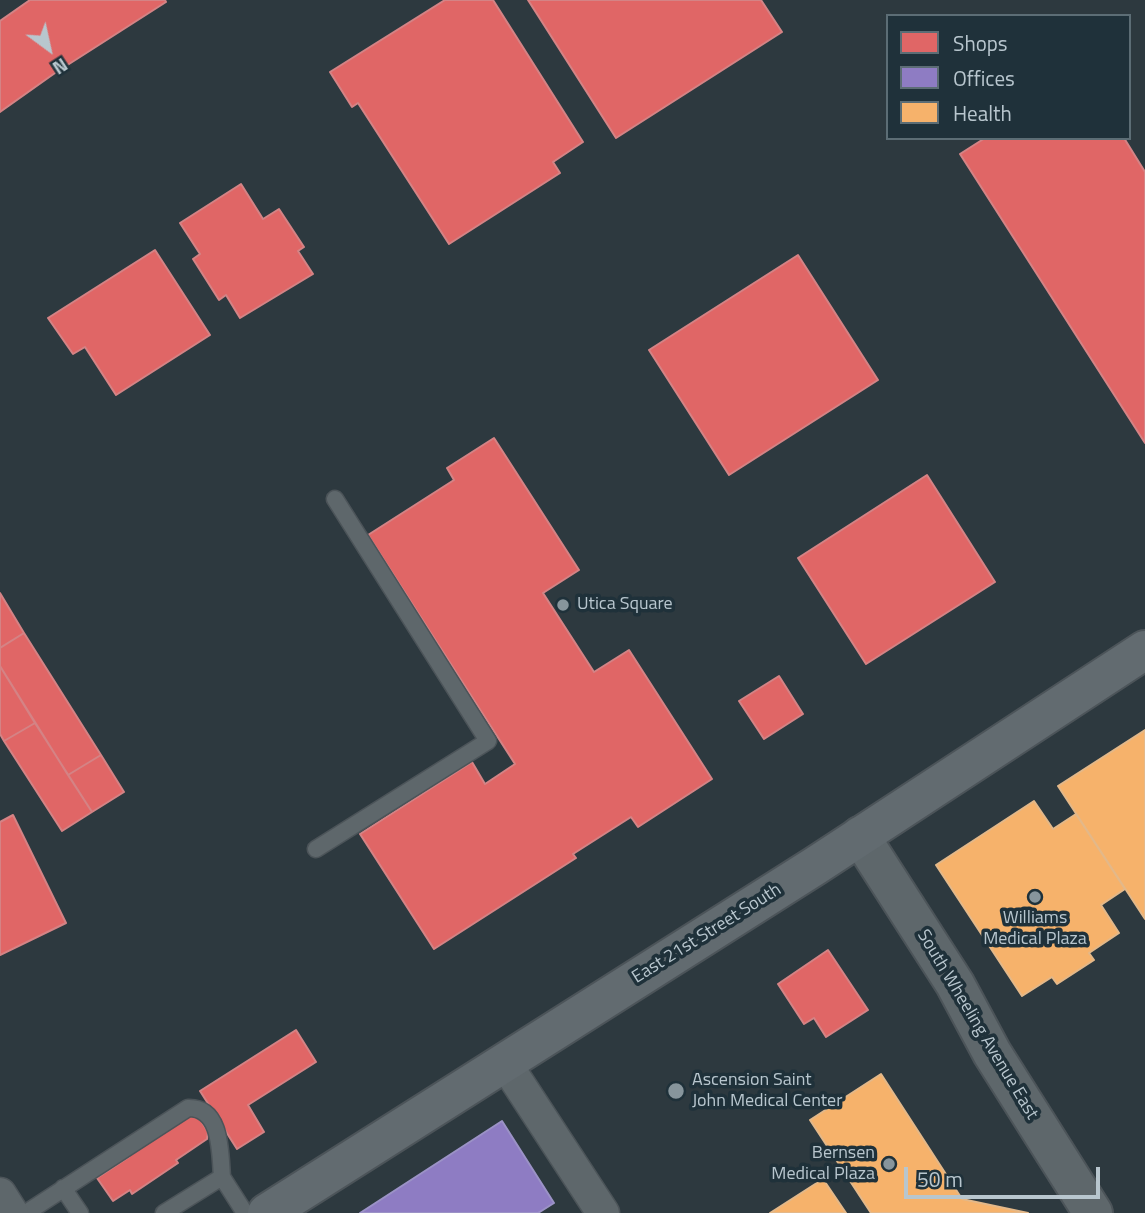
<!DOCTYPE html>
<html>
<head>
<meta charset="utf-8">
<style>
	body { margin:0 }
	#map { position:relative; width:1145px; height:1213px; overflow:hidden; background:#2d393f; font-family:"Titillium Web",sans-serif }
	canvas { display:block }
	.legend { position:absolute; left:886px; top:14px; width:245px; height:126px; box-sizing:border-box; background:#1f313a; border:2px solid #5c6d75; margin:0; padding:9px 12px; list-style:none; font-size:21px; color:#b8c6ce }
	.legend li { display:flex; align-items:center; gap:14px; height:35px }
	.legend b { width:35px; border:2px solid #5c6d75 }
	.north { position:absolute; left:14px; top:14px; width:70px; height:70px; -webkit-text-stroke:5px #1f313a; paint-order:stroke; rotate:147deg; font-size:19px; font-weight:700; line-height:28px; text-align:center; color:#b8c6ce }
	.north::after { content:''; display:block; margin:auto; width:24px; height:32px; background:#b8c6ce; clip-path:polygon(50% 0,100% 100%,50% 72%,0 100%) }
	.scale { position:absolute; left:904px; top:1167px; width:196px; height:32px; box-sizing:border-box; border:4px solid #b8c6ce; border-top:0; padding-left:9px; font-size:21px; line-height:24px; white-space:nowrap; color:#b8c6ce; -webkit-text-stroke:5px #1f313a; paint-order:stroke }
</style>
</head>
<body>
<div id="map">
<canvas width="1145" height="1213"></canvas>
<ul class="legend">
<li><b style="height:19px;background:#e06666"></b>Shops</li>
<li><b style="height:19px;background:#8e7cc3"></b>Offices</li>
<li><b style="height:19px;background:#f6b26b"></b>Health</li>
</ul>
<div class="north">N</div>
<div class="scale">50 m</div>
</div>
<script>
const c = document.querySelector('canvas').getContext('2d');
c.lineJoin = 'round';
function fill(path, color) { c.fillStyle = color; c.fill(path, 'evenodd'); }
function trace(path, color, width, dash) { c.strokeStyle = color; c.lineWidth = width; c.lineCap = dash ? 'butt' : 'round'; c.setLineDash(dash || []); c.stroke(path); }
function write(font, color, halo, rows, align = 'center') {
  c.font = font + ' "Titillium Web",sans-serif'; c.lineWidth = 7; c.setLineDash([]); c.textBaseline = 'middle'; c.strokeStyle = halo; c.fillStyle = color; for (const [text, x, y, turn = 0] of rows) {
    c.save(); c.translate(x, y); c.rotate((+turn || 0) * Math.PI / 180); c.textAlign = isNaN(turn) ? turn : align; if (halo) c.strokeText(text, 0, 0); c.fillText(text, 0, 0); c.restore();
  }
}
const shops = new Path2D(`
	M 30,0 L 165,0 L 166,2 L 55,73 L 0,112 L 0,21 Z
	M 445,0 L 493,0 L 583,142 L 553,162 L 560,173 L 449,244 L 358,103 L 352,107 L 330,72 Z
	M 528,0 L 761,0 L 782,32 L 616,138 Z
	M 985,138 L 1124,138 L 1145,172 L 1145,443 L 960,154 Z
	M 241,184 L 263,219 L 279,209 L 304,247 L 298,251 L 313,274 L 240,318 L 226,295 L 219,300 L 193,259 L 200,254 L 180,223 Z
	M 155,250 L 210,335 L 116,395 L 85,347 L 73,354 L 48,318 Z
	M 798,255 L 878,380 L 729,475 L 649,350 Z
	M 494,438 L 579,570 L 543,593 L 594,672 L 629,650 L 712,779 L 638,827 L 631,817 L 573,854 L 576,858 L 434,949 L 360,834 L 472,762 L 485,784 L 515,764 L 368,535 L 454,480 L 447,468 Z
	M 927,475 L 995,582 L 866,664 L 798,558 Z
	M 0,593 L 24,633 L 0,648 Z
	M 24,633 L 101,755 L 68,775 L 0,666 L 0,648 Z
	M 0,666 L 35,723 L 4,741 L 0,734 Z
	M 779,676 L 803,714 L 764,739 L 739,701 Z
	M 35,723 L 92,812 L 62,831 L 4,741 Z
	M 101,755 L 124,792 L 92,812 L 68,775 Z
	M 13,815 L 66,923 L 0,955 L 0,822 Z
	M 828,950 L 868,1010 L 826,1037 L 814,1018 L 804,1024 L 778,984 Z
	M 296,1030 L 316,1062 L 248,1105 L 264,1132 L 237,1149 L 200,1091 Z
	M 192,1114 L 197,1114 L 208,1132 L 207,1139 L 176,1160 L 178,1163 L 132,1194 L 130,1190 L 113,1201 L 97,1178 L 129,1157 L 125,1151 Z`);
fill(shops, '#e06666');
trace(shops, '#d48385', 2);
const offices = new Path2D(`
	M 502,1121 L 554,1203 L 538,1213 L 360,1213 Z`);
fill(offices, '#8e7cc3');
trace(offices, '#9b92c6', 2);
const health = new Path2D(`
	M 1145,730 L 1145,919 L 1058,786 Z
	M 1034,801 L 1053,829 L 1076,814 L 1125,889 L 1101,905 L 1119,933 L 1089,953 L 1094,960 L 1057,984 L 1052,977 L 1022,996 L 936,865 Z
	M 881,1074 L 962,1199 L 1028,1213 L 871,1213 L 810,1120 Z
	M 823,1179 L 846,1213 L 770,1213 Z`);
fill(health, '#f6b26b');
trace(health, '#e3b889', 2);
const service = new Path2D(`
	M 316,849 L 488,741 L 335,499
	M 63,1188 L 80,1213
	M 26,1213 L 188,1108 C 222,1107 220,1153 222,1177
	M 164,1213 L 222,1177 L 245,1213`);
const minor = new Path2D(`
	M 505,1063 L 603,1213
	M 0,1194 L 12,1213`);
const tertiary = new Path2D(`
	M 860,836 L 955,984 L 992,1053 L 1093,1213`);
const secondary = new Path2D(`
	M 267,1213 L 815,866 L 1145,650`);
trace(service, '#4c5459', 19);
trace(minor, '#4c5459', 35);
trace(tertiary, '#4c5459', 42);
trace(secondary, '#4c5459', 42);
trace(service, '#5e676b', 16);
trace(minor, '#5e676b', 32);
trace(tertiary, '#5e676b', 38);
trace(secondary, '#626b70', 38);
for (const [x, y, r, color] of [
	[563,605,7,"#87959c"],
	[1035,897,7,"#87959c"],
	[676,1091,9,"#87959c"],
	[889,1164,7,"#87959c"]
]) { const dot = new Path2D(); dot.arc(x, y, r, 0, 2 * Math.PI); c.fillStyle = color; c.fill(dot); trace(dot, '#1f313a', 2.5); }
write('18px', '#b8c6ce', '#1f313a', [
	["Utica Square",577,605],
	["Williams",1035,919,"center"],
	["Medical Plaza",1035,940,"center"],
	["Ascension Saint",692,1081],
	["John Medical Center",692,1102],
	["Bernsen",875,1154,"right"],
	["Medical Plaza",875,1175,"right"]
], 'left');
write('18px', '#b8c6ce', '#1f313a', [
	["East 21st Street South",707,934,-32],
	["South Wheeling Avenue East",977,1025,59]
]);
</script>
</body>
</html>
